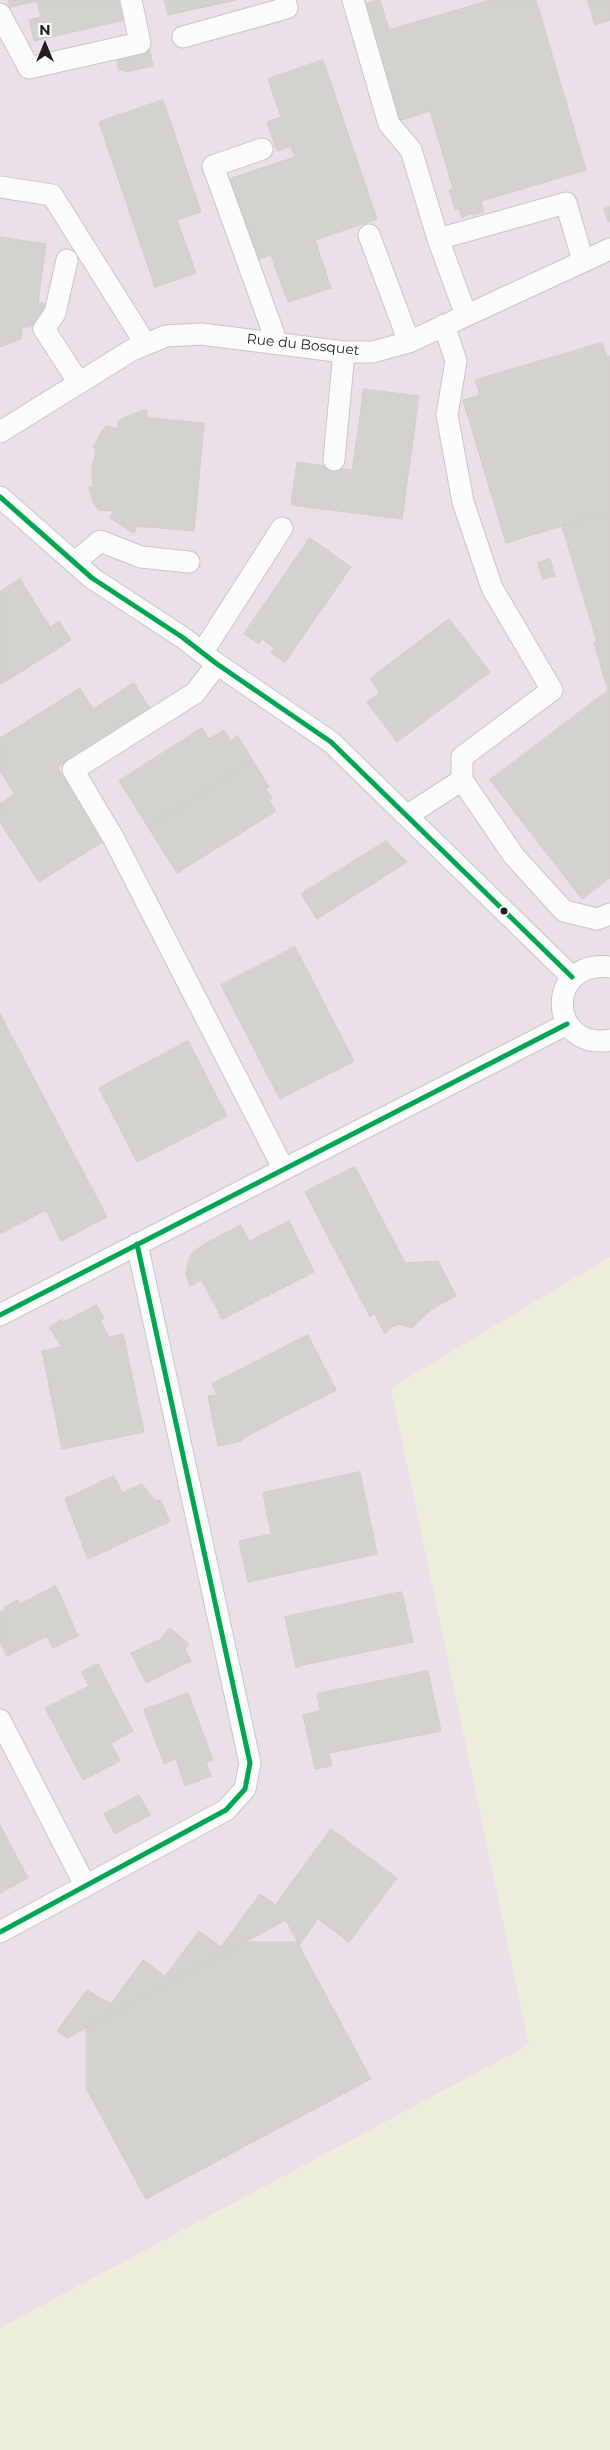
<!DOCTYPE html>
<html>
<head>
<meta charset="utf-8">
<style>
	body { margin:0 }
	#map { position:relative; width:610px; height:2450px; overflow:hidden; background:#edece8; font-family:Montserrat,sans-serif }
	canvas { display:block }
	.north { position:absolute; left:20px; top:20px; width:50px; height:50px; -webkit-text-stroke:4px #fff; paint-order:stroke; rotate:0deg; font-size:14px; font-weight:700; line-height:20px; text-align:center; color:#1f1f1f }
	.north::after { content:''; display:block; margin:auto; width:18px; height:22px; background:#1f1f1f; clip-path:polygon(50% 0,100% 100%,50% 72%,0 100%) }
</style>
</head>
<body>
<div id="map">
<canvas width="610" height="2450"></canvas>
<div class="north">N</div>
</div>
<script>
const c = document.querySelector('canvas').getContext('2d');
c.lineJoin = 'round';
function fill(path, color) { c.fillStyle = color; c.fill(path, 'evenodd'); }
function trace(path, color, width, dash) { c.strokeStyle = color; c.lineWidth = width; c.lineCap = dash ? 'butt' : 'round'; c.setLineDash(dash || []); c.stroke(path); }
function write(font, color, halo, rows, align = 'center') {
  c.font = font + ' Montserrat,sans-serif'; c.lineWidth = 4.5; c.setLineDash([]); c.textBaseline = 'middle'; c.strokeStyle = halo; c.fillStyle = color; for (const [text, x, y, turn = 0] of rows) {
    c.save(); c.translate(x, y); c.rotate((+turn || 0) * Math.PI / 180); c.textAlign = isNaN(turn) ? turn : align; if (halo) c.strokeText(text, 0, 0); c.fillText(text, 0, 0); c.restore();
  }
}
fill(new Path2D(`
	M 0,0 L 610,0 L 610,1257 L 391,1388 L 529,2045 L 0,2328 Z`), '#ebe0e7');
fill(new Path2D(`
	M 610,1257 L 610,2450 L 0,2450 L 0,2328 L 529,2045 L 391,1388 Z`), '#edeedb');
const building = new Path2D(`
	M 9,0 L 124,0 L 128,19 L 34,41 L 29,20 L 41,17 L 37,1 L 10,7 Z
	M 165,0 L 235,0 L 179,12 L 236,0 L 168,15 Z
	M 380,0 L 389,30 L 490,0 L 536,0 L 586,170 L 481,201 L 484,212 L 472,215 L 471,213 L 462,218 L 459,208 L 455,209 L 449,190 L 453,188 L 430,111 L 398,121 L 363,5 Z
	M 588,0 L 610,0 L 610,20 L 595,25 Z
	M 149,49 L 153,66 L 125,72 L 125,70 L 119,71 L 116,57 Z
	M 323,60 L 377,219 L 315,240 L 331,288 L 288,302 L 271,255 L 257,260 L 229,179 L 295,157 L 291,146 L 277,151 L 267,122 L 281,117 L 268,79 Z
	M 163,100 L 201,212 L 177,220 L 196,273 L 155,287 L 99,122 Z
	M 610,207 L 610,221 L 608,222 L 604,209 Z
	M 0,237 L 46,244 L 38,302 L 46,304 L 33,324 L 30,327 L 22,327 L 21,339 L 0,347 Z
	M 602,343 L 607,357 L 610,356 L 610,511 L 506,543 L 463,400 L 480,395 L 475,380 Z
	M 364,389 L 419,396 L 402,519 L 291,505 L 297,462 L 352,470 Z
	M 147,410 L 147,418 L 204,423 L 194,531 L 137,526 L 134,533 L 110,518 L 113,511 L 99,510 L 93,502 L 89,487 L 93,487 L 92,468 L 96,449 L 93,447 L 102,431 L 106,426 L 118,429 L 118,421 L 135,413 Z
	M 610,511 L 610,689 L 608,690 L 594,643 L 597,642 L 562,526 Z
	M 310,538 L 351,567 L 285,662 L 271,653 L 274,648 L 262,639 L 259,644 L 244,634 Z
	M 550,559 L 555,576 L 543,579 L 538,563 Z
	M 20,579 L 50,627 L 59,621 L 71,640 L 0,685 L 0,592 Z
	M 449,619 L 490,672 L 397,742 L 367,702 L 380,693 L 370,679 Z
	M 134,683 L 150,709 L 57,767 L 104,841 L 39,882 L 0,822 L 0,804 L 15,794 L 0,771 L 0,738 L 80,688 L 93,709 Z
	M 610,689 L 610,878 L 582,899 L 490,780 Z
	M 202,728 L 209,739 L 224,730 L 231,742 L 237,735 L 253,761 L 148,827 L 119,781 Z
	M 253,761 L 269,787 L 265,788 L 272,798 L 269,800 L 276,811 L 177,873 L 148,827 Z
	M 386,841 L 407,862 L 317,919 L 301,894 Z
	M 295,947 L 354,1061 L 280,1099 L 221,985 Z
	M 0,1014 L 107,1217 L 61,1241 L 46,1210 L 0,1234 Z
	M 188,1041 L 227,1116 L 137,1162 L 99,1088 Z
	M 355,1167 L 405,1263 L 438,1261 L 456,1296 L 432,1309 L 412,1328 L 399,1324 L 392,1327 L 385,1334 L 375,1314 L 370,1317 L 305,1192 Z
	M 289,1221 L 314,1272 L 222,1319 L 202,1280 L 190,1286 L 186,1274 L 188,1262 L 192,1254 L 201,1246 L 241,1225 L 249,1241 Z
	M 97,1305 L 104,1318 L 100,1320 L 109,1337 L 123,1334 L 144,1432 L 62,1449 L 42,1351 L 62,1347 L 49,1327 L 62,1319 L 63,1322 Z
	M 308,1335 L 336,1390 L 243,1438 L 242,1441 L 218,1446 L 208,1396 L 217,1395 L 212,1384 Z
	M 360,1472 L 377,1554 L 248,1582 L 239,1541 L 271,1534 L 263,1493 Z
	M 114,1476 L 122,1493 L 142,1484 L 154,1500 L 160,1500 L 170,1521 L 88,1559 L 65,1499 Z
	M 56,1586 L 78,1636 L 53,1648 L 47,1636 L 7,1656 L 0,1642 L 0,1612 L 5,1610 L 4,1607 L 18,1600 L 20,1604 Z
	M 402,1592 L 413,1642 L 303,1665 L 296,1668 L 285,1617 Z
	M 170,1628 L 189,1644 L 185,1649 L 191,1661 L 146,1683 L 131,1653 L 161,1639 Z
	M 98,1664 L 133,1731 L 111,1743 L 120,1761 L 83,1780 L 45,1708 L 89,1686 L 82,1672 Z
	M 428,1671 L 441,1731 L 329,1753 L 332,1766 L 315,1769 L 303,1715 L 320,1711 L 317,1694 Z
	M 188,1693 L 213,1760 L 206,1763 L 211,1776 L 185,1786 L 176,1759 L 164,1764 L 144,1710 Z
	M 139,1795 L 150,1815 L 115,1834 L 104,1814 Z
	M 0,1825 L 28,1878 L 0,1893 Z
	M 331,1829 L 397,1878 L 349,1942 L 318,1919 L 299,1945 L 286,1920 L 67,2038 L 57,2031 L 87,1990 L 111,2004 L 143,1960 L 165,1976 L 199,1931 L 221,1947 L 260,1894 L 275,1905 Z
	M 246,1942 L 297,1942 L 371,2079 L 146,2199 L 86,2088 L 86,2028 Z`);
fill(building, '#d4d2cf');
trace(building, '#d0cdc9', 1);
const minor = new Path2D(`
	M 353,0 L 389,124 L 411,150 L 438,239 L 466,315
	M 0,14 L 29,68 L 140,43 L 131,0
	M 183,37 L 287,8 L 285,0
	M 262,149 L 213,166 L 277,343
	M 0,187 L 52,195 L 145,343
	M 369,235 L 409,342
	M 438,239 L 566,203 L 583,261
	M 67,260 L 55,313 L 44,329 L 79,383
	M 0,432 L 132,350 L 166,336 L 201,334 L 344,352 L 373,352 L 409,342 L 610,249
	M 334,460 L 344,352
	M 0,497 L 92,578 L 182,637 L 217,664 L 331,742 L 572,977
	M 74,563 L 100,541 L 141,557 L 189,562
	M 202,653 L 282,528
	M 217,664 L 195,693 L 73,770 L 114,839 L 280,1162
	M 462,780 L 514,856 L 564,911 L 597,919 L 610,914
	M 408,815 L 462,780 L 462,757 L 552,690 L 492,588 L 463,502 L 447,415 L 456,361 L 444,325
	M 610,967 C 544,960 549,1051 610,1040
	M 0,1315 L 567,1024
	M 0,1720 L 85,1885
	M 0,1932 L 226,1810 L 245,1789 L 250,1763 L 137,1244`);
trace(minor, '#c6c6c4', 23);
trace(minor, '#fcfcfc', 21);
trace(new Path2D(`
	M 0,497 L 92,578 L 182,637 L 217,664 L 331,742 L 572,977
	M 0,1315 L 567,1024
	M 0,1932 L 226,1810 L 245,1789 L 250,1763 L 137,1244`), '#00a651', 5);
for (const [x, y, r, color] of [
	[504,911,4.5,"#1f1f1f"]
]) { const dot = new Path2D(); dot.arc(x, y, r, 0, 2 * Math.PI); c.fillStyle = color; c.fill(dot); trace(dot, '#fff', 2); }
write('14px', '#1f1f1f', '#fff', [
	["Rue du Bosquet",303,345,6]
]);
</script>
</body>
</html>
